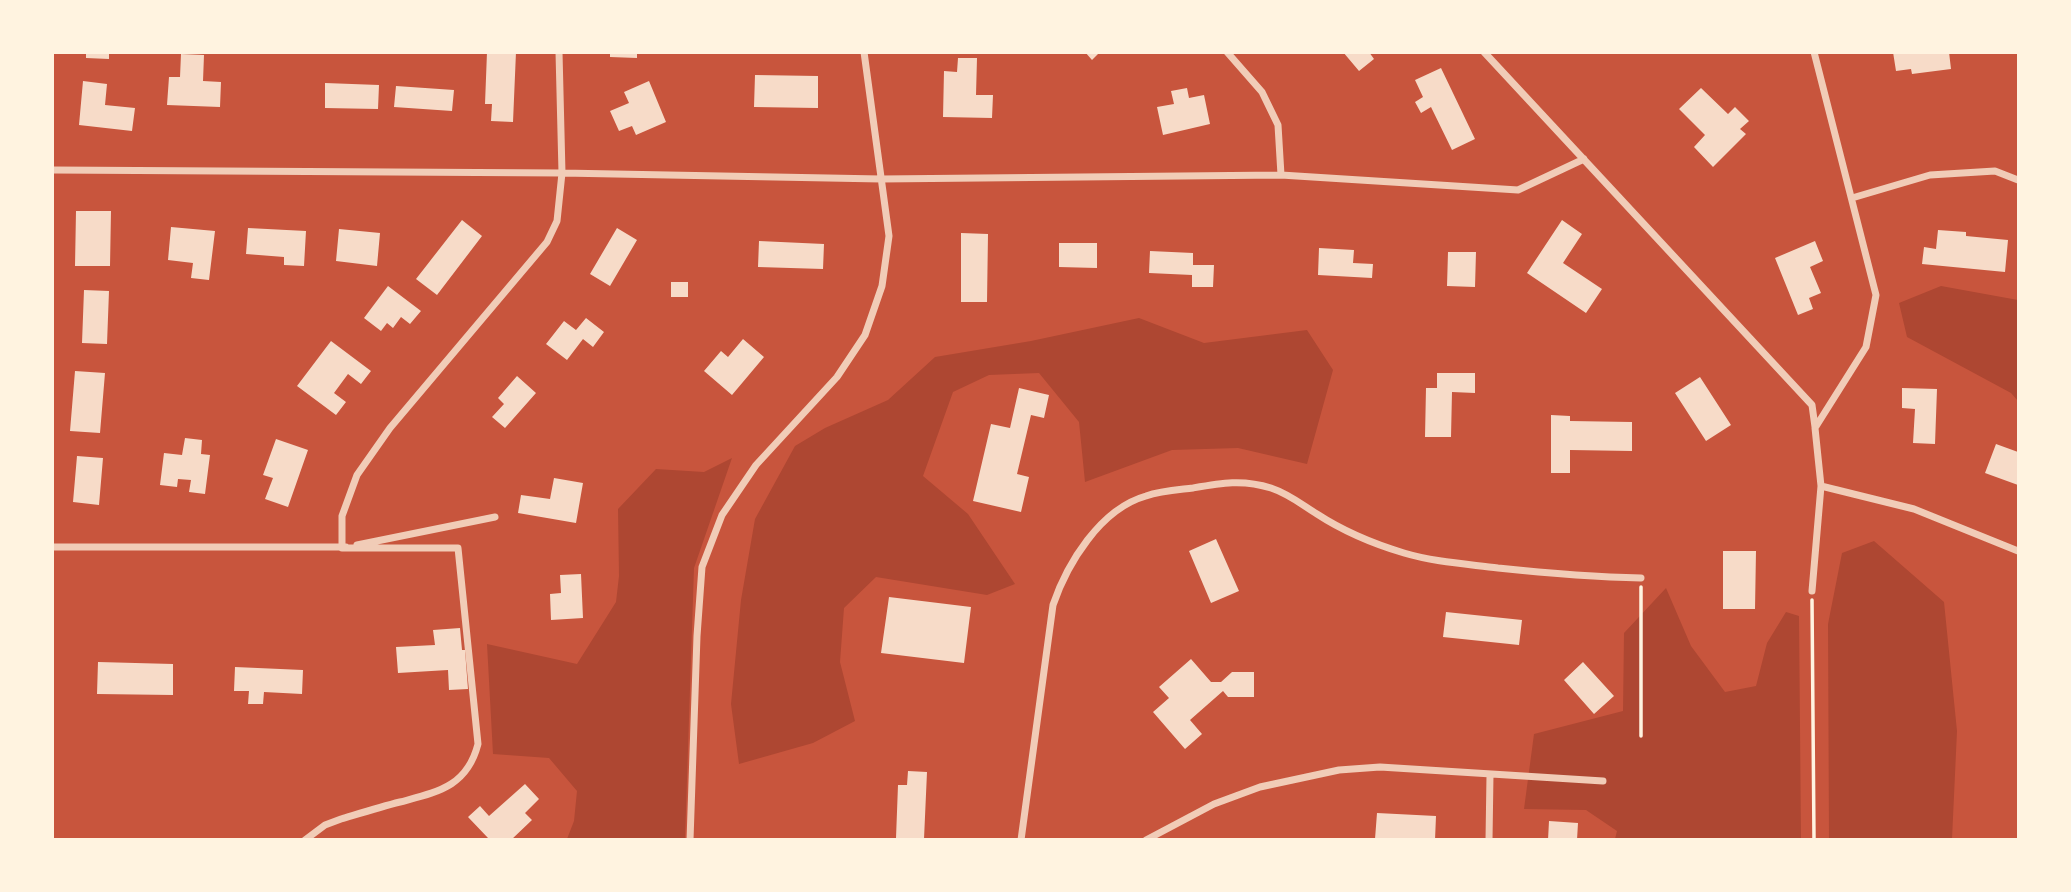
<!DOCTYPE html>
<html>
<head>
<meta charset="utf-8">
<style>
	body { margin:0 }
	#map { position:relative; width:2071px; height:892px; overflow:hidden; background:#c8553d; font-family:"Work Sans",sans-serif }
	canvas { display:block }
	.frame { position:absolute; inset:0; border:54px solid #fff3e0; pointer-events:none }
</style>
</head>
<body>
<div id="map">
<canvas width="2071" height="892"></canvas>
<div class="frame"></div>
</div>
<script>
const c = document.querySelector('canvas').getContext('2d');
c.lineJoin = 'round';
function fill(path, color) { c.fillStyle = color; c.fill(path, 'evenodd'); }
function trace(path, color, width, dash) { c.strokeStyle = color; c.lineWidth = width; c.lineCap = dash ? 'butt' : 'round'; c.setLineDash(dash || []); c.stroke(path); }
fill(new Path2D(`
	M 1941,286 L 2018,300 L 2018,401 L 2011,393 L 1907,337 L 1899,303 Z
	M 1139,318 L 1204,343 L 1307,330 L 1333,370 L 1307,464 L 1238,448 L 1172,450 L 1085,482 L 1079,422 L 1039,373 L 989,375 L 953,392 L 923,476 L 968,514 L 1015,584 L 987,595 L 876,577 L 844,608 L 840,662 L 855,721 L 813,743 L 739,764 L 731,704 L 741,600 L 755,519 L 795,446 L 825,428 L 888,400 L 935,357 L 1031,341 Z
	M 732,458 L 694,568 L 685,839 L 567,839 L 574,821 L 577,791 L 549,758 L 493,754 L 487,644 L 577,664 L 616,602 L 619,576 L 618,509 L 656,469 L 704,472 Z
	M 1874,541 L 1944,602 L 1957,731 L 1952,839 L 1829,839 L 1828,624 L 1842,553 Z
	M 1666,588 L 1691,646 L 1725,692 L 1756,686 L 1767,643 L 1786,612 L 1799,616 L 1801,839 L 1615,839 L 1617,831 L 1586,810 L 1524,809 L 1534,734 L 1623,711 L 1624,633 Z`), '#ae4732');
fill(new Path2D(`
	M 86,52 L 109,52 L 109,59 L 86,58 Z
	M 487,52 L 516,52 L 513,122 L 491,121 L 492,104 L 485,104 Z
	M 610,52 L 637,52 L 637,58 L 610,57 Z
	M 1085,52 L 1100,52 L 1092,60 Z
	M 1343,52 L 1369,52 L 1374,59 L 1359,71 Z
	M 1893,52 L 1949,52 L 1951,69 L 1912,74 L 1911,69 L 1896,71 Z
	M 181,54 L 204,55 L 203,81 L 221,82 L 220,107 L 167,105 L 169,77 L 180,77 Z
	M 958,58 L 977,58 L 976,95 L 993,95 L 992,118 L 943,117 L 944,71 L 957,72 Z
	M 1441,68 L 1475,139 L 1452,150 L 1431,107 L 1421,113 L 1415,102 L 1423,97 L 1415,80 Z
	M 755,75 L 818,76 L 818,108 L 754,107 Z
	M 83,81 L 107,84 L 105,105 L 135,108 L 132,131 L 79,125 Z
	M 649,81 L 666,122 L 636,135 L 632,126 L 619,131 L 610,111 L 629,103 L 624,92 Z
	M 325,83 L 379,85 L 378,109 L 325,108 Z
	M 396,86 L 454,90 L 452,111 L 394,107 Z
	M 1187,88 L 1189,98 L 1204,95 L 1210,124 L 1163,135 L 1157,107 L 1174,104 L 1171,91 Z
	M 1701,88 L 1728,114 L 1735,107 L 1749,121 L 1740,129 L 1746,134 L 1713,167 L 1694,147 L 1705,135 L 1679,109 Z
	M 76,211 L 111,211 L 110,266 L 75,266 Z
	M 462,220 L 482,236 L 437,295 L 416,279 Z
	M 1562,220 L 1582,234 L 1563,263 L 1602,289 L 1586,313 L 1527,273 Z
	M 171,227 L 215,231 L 209,280 L 191,278 L 193,263 L 168,260 Z
	M 248,228 L 306,231 L 304,266 L 284,265 L 284,257 L 246,254 Z
	M 617,228 L 637,240 L 610,286 L 590,274 Z
	M 339,229 L 380,233 L 377,266 L 336,261 Z
	M 1938,230 L 1966,232 L 1966,236 L 2008,240 L 2005,272 L 1922,264 L 1924,247 L 1936,249 Z
	M 961,233 L 988,234 L 987,302 L 961,302 Z
	M 759,241 L 824,244 L 823,269 L 758,267 Z
	M 1815,241 L 1823,261 L 1810,267 L 1821,293 L 1809,298 L 1813,309 L 1798,315 L 1775,258 Z
	M 1059,243 L 1097,243 L 1097,268 L 1059,267 Z
	M 1319,248 L 1354,250 L 1353,263 L 1373,264 L 1372,278 L 1318,275 Z
	M 1150,251 L 1193,253 L 1193,265 L 1214,265 L 1213,287 L 1192,287 L 1192,275 L 1149,273 Z
	M 1448,252 L 1476,252 L 1475,287 L 1447,286 Z
	M 671,282 L 688,282 L 688,297 L 671,297 Z
	M 388,286 L 421,311 L 410,324 L 401,317 L 393,328 L 387,323 L 381,331 L 364,318 Z
	M 84,290 L 109,291 L 107,344 L 82,343 Z
	M 586,318 L 604,332 L 593,347 L 583,339 L 567,360 L 546,344 L 564,321 L 576,330 Z
	M 743,339 L 764,357 L 732,395 L 704,371 L 721,351 L 728,357 Z
	M 331,341 L 371,371 L 361,384 L 348,374 L 334,393 L 346,402 L 336,415 L 297,386 Z
	M 75,371 L 105,373 L 100,433 L 70,431 Z
	M 1437,373 L 1475,373 L 1475,393 L 1452,392 L 1451,437 L 1425,437 L 1426,388 L 1437,388 Z
	M 517,376 L 536,393 L 505,428 L 492,417 L 504,404 L 498,398 Z
	M 1700,377 L 1731,425 L 1706,441 L 1675,393 Z
	M 1019,388 L 1049,395 L 1044,418 L 1031,415 L 1017,474 L 1029,477 L 1021,512 L 973,501 L 991,424 L 1010,428 Z
	M 1902,388 L 1937,389 L 1935,444 L 1913,443 L 1915,409 L 1902,408 Z
	M 1551,415 L 1570,416 L 1570,421 L 1632,422 L 1632,451 L 1570,450 L 1570,473 L 1551,473 Z
	M 185,438 L 202,440 L 201,454 L 210,455 L 205,494 L 189,492 L 191,480 L 178,479 L 177,487 L 160,485 L 164,453 L 182,455 Z
	M 276,439 L 308,450 L 288,507 L 265,499 L 273,478 L 263,475 Z
	M 1996,444 L 2018,452 L 2018,485 L 1985,473 Z
	M 77,456 L 103,458 L 99,505 L 73,502 Z
	M 554,478 L 583,483 L 576,523 L 518,513 L 521,495 L 550,499 Z
	M 1216,539 L 1239,591 L 1211,603 L 1189,551 Z
	M 1723,551 L 1756,551 L 1755,609 L 1723,609 Z
	M 581,574 L 583,618 L 551,620 L 550,594 L 561,593 L 560,575 Z
	M 889,597 L 971,607 L 964,663 L 881,653 Z
	M 1446,612 L 1522,620 L 1519,645 L 1443,637 Z
	M 460,628 L 462,650 L 465,650 L 468,689 L 449,690 L 448,670 L 398,673 L 396,647 L 435,645 L 433,630 Z
	M 1191,659 L 1211,682 L 1221,682 L 1232,672 L 1254,672 L 1254,697 L 1228,697 L 1223,691 L 1190,720 L 1202,734 L 1185,749 L 1153,712 L 1169,698 L 1159,687 Z
	M 98,662 L 173,664 L 173,695 L 97,694 Z
	M 1583,662 L 1614,696 L 1594,714 L 1564,680 Z
	M 235,667 L 303,670 L 302,694 L 264,692 L 263,704 L 248,704 L 249,691 L 234,691 Z
	M 908,771 L 927,772 L 924,839 L 896,838 L 898,785 L 907,785 Z
	M 525,784 L 539,799 L 525,813 L 532,820 L 511,840 L 486,840 L 488,838 L 468,817 L 480,806 L 489,816 Z
	M 1377,813 L 1436,816 L 1435,840 L 1375,839 Z
	M 1549,821 L 1578,823 L 1577,840 L 1548,840 Z`), '#f7dbc8');
trace(new Path2D(`
	M 1641,587 L 1641,736
	M 1812,600 L 1814,840`), '#fff3e0', 3.5);
trace(new Path2D(`
	M 1227,52 L 1262,92 L 1278,125 L 1281,175
	M 1484,52 L 1812,405 L 1815,427
	M 52,170 L 562,173 L 881,179 L 1281,175 L 1518,190 L 1584,159
	M 1852,198 L 1930,175 L 1995,171 L 2018,180
	M 1821,486 L 1914,509 L 2018,551
	M 357,545 L 495,517
	M 52,547 L 346,547
	M 1812,591 L 1821,486 L 1815,428 L 1866,347 L 1876,295 L 1814,52
	M 305,840 L 325,825 L 341,819 C 361,813 380,807 400,802 C 437,792 467,787 478,744 L 458,548 L 342,548 L 342,516 L 357,475 L 390,428 L 547,242 L 557,221 L 562,173 L 559,52
	M 690,840 L 697,636 L 702,567 L 722,515 L 756,465 L 837,377 L 865,335 L 882,286 L 889,236 L 864,52
	M 1021,840 L 1053,605 C 1067,564 1100,509 1146,496 C 1161,491 1177,490 1193,488 C 1221,483 1243,479 1271,488 C 1289,494 1301,504 1317,514 C 1343,531 1374,544 1404,553 C 1434,562 1467,564 1498,568 C 1546,573 1593,577 1641,578
	M 1146,840 L 1214,804 L 1260,787 L 1339,770 L 1380,767 L 1603,781
	M 1489,840 L 1490,775`), '#f1ccb7', 7);
</script>
</body>
</html>
